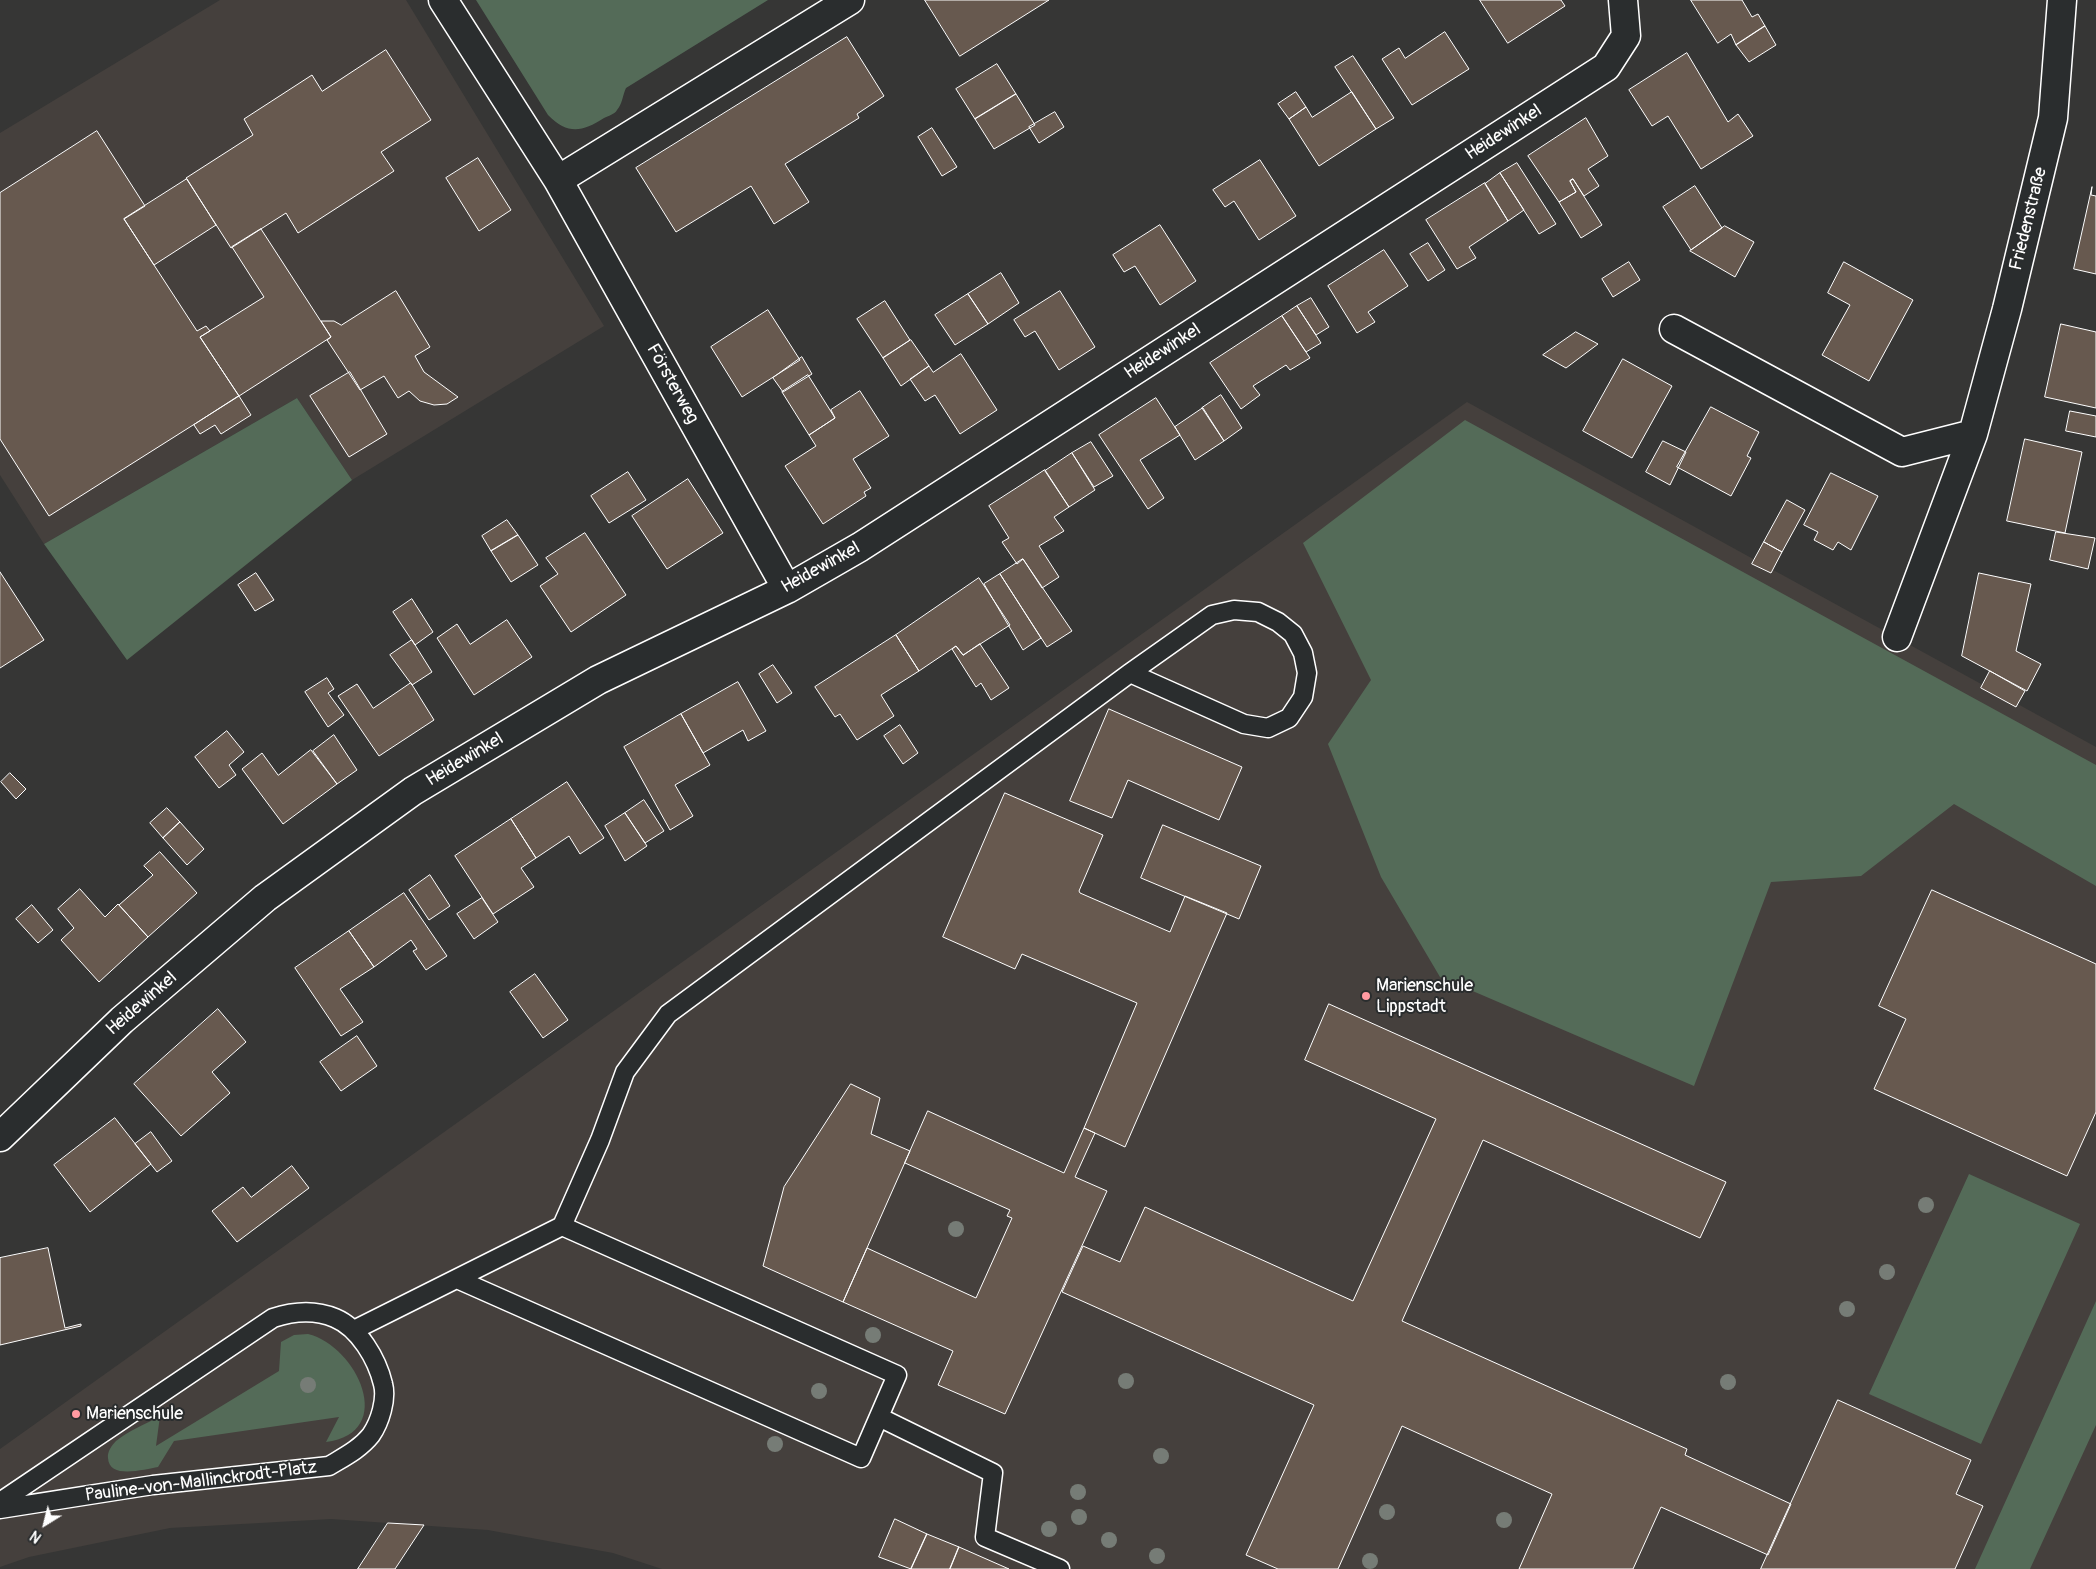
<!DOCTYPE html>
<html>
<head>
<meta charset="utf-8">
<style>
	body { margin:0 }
	#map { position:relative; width:2096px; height:1569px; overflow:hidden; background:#363635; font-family:Pangolin,sans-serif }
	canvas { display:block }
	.north { position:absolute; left:20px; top:1499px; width:50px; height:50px; -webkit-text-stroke:4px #2a2d2e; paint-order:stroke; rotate:216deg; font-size:14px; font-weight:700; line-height:20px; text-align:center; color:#fff }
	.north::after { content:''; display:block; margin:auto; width:18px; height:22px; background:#fff; clip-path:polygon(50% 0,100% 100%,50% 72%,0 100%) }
</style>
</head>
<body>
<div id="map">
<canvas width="2096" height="1569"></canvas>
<div class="north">N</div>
</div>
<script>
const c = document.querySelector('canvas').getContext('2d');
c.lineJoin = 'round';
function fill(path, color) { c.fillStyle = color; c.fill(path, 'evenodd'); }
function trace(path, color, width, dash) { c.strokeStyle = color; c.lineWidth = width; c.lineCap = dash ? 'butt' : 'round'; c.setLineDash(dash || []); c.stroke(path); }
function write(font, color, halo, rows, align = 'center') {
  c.font = font + ' Pangolin,sans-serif'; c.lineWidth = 4; c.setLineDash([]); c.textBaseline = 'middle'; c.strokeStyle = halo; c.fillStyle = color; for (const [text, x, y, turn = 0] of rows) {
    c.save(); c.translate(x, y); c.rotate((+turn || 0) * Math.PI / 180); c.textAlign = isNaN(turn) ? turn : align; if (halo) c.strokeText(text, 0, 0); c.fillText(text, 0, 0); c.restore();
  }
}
fill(new Path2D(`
	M 220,0 L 406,0 L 604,326 L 352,480 L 297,398 L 44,544 L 0,475 L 0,133 Z
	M 1467,402 L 2096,747 L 2096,1569 L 662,1569 L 613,1553 L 488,1530 L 331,1519 L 170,1528 L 29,1557 L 0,1567 L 0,1449 Z`), '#45403d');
fill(new Path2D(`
	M 476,0 L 768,0 L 626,88 C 623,94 622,105 617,110 C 615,114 608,116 604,118 C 582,132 568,135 548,115 Z
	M 297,398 L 352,480 L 127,660 L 44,544 Z
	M 1465,420 L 2096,765 L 2096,886 L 1954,804 L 1861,876 L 1771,882 L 1694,1086 L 1440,977 L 1381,877 L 1328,744 L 1371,680 L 1303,543 Z
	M 1969,1174 L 2080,1224 L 1981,1444 L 1869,1394 Z
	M 2096,1301 L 2096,1425 L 2030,1569 L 1975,1569 Z
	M 308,1334 C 357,1346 398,1433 326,1442 L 339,1417 L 174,1441 L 158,1467 C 145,1469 109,1480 108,1458 C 107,1452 112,1445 116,1441 C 128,1431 146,1424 160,1416 L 156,1446 L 279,1371 L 281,1342 L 294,1335 Z`), '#546b58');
const building = new Path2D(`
	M 925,0 L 1049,0 L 960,56 Z
	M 1480,0 L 1561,0 L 1565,6 L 1508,43 Z
	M 1691,0 L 1742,0 L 1752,17 L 1758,14 L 1765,26 L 1736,45 L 1731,34 L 1718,43 Z
	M 1765,26 L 1776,45 L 1749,62 L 1736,45 Z
	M 1445,32 L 1469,69 L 1412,105 L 1382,59 L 1399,48 L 1405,58 Z
	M 847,37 L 884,96 L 857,114 L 859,118 L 785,164 L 809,202 L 774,224 L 751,186 L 676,232 L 636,168 Z
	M 386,50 L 431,120 L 381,152 L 394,171 L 298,233 L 286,213 L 231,248 L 186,178 L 253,135 L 244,119 L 312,75 L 322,91 Z
	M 1687,53 L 1728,122 L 1738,114 L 1753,136 L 1701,169 L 1668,116 L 1652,126 L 1629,90 Z
	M 1353,56 L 1394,118 L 1376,129 L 1335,67 Z
	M 997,64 L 1016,94 L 975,119 L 956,89 Z
	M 1296,92 L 1306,107 L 1289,119 L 1278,104 Z
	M 1352,92 L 1376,129 L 1319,166 L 1289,119 L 1306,107 L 1312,117 Z
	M 1016,94 L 1035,125 L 994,149 L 975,119 Z
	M 1055,112 L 1064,127 L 1039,143 L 1029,127 Z
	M 1586,118 L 1608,156 L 1588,169 L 1599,186 L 1584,196 L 1573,179 L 1570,181 L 1576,192 L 1559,202 L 1528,156 Z
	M 932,128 L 957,167 L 942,176 L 918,137 Z
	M 97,131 L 145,206 L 124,219 L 197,331 L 206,326 L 210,331 L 200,337 L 239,396 L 49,516 L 0,439 L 0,193 Z
	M 478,158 L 511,210 L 479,231 L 446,178 Z
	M 1260,160 L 1296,216 L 1259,240 L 1234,201 L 1225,207 L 1213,190 Z
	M 1517,163 L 1556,224 L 1539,234 L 1500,173 Z
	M 1500,173 L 1524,210 L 1508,221 L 1485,184 Z
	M 187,179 L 216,225 L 154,265 L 124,219 Z
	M 1573,179 L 1602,225 L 1581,238 L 1559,202 L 1576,192 L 1570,181 Z
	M 1485,183 L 1508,221 L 1469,247 L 1476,258 L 1457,269 L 1426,220 Z
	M 1695,186 L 1722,228 L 1691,250 L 1663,207 Z
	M 2092,187 L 2091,195 L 2096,196 L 2096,274 L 2074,269 Z
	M 1160,225 L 1196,281 L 1160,305 L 1135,266 L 1124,272 L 1113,255 Z
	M 1725,226 L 1754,242 L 1735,277 L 1690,251 Z
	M 261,229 L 331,337 L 239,396 L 200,337 L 264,297 L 232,247 Z
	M 1428,243 L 1445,270 L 1428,281 L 1410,254 Z
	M 1384,250 L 1408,286 L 1368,312 L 1375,322 L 1357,333 L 1328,286 Z
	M 1629,262 L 1640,280 L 1613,297 L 1602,279 Z
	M 1844,262 L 1913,300 L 1869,381 L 1822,355 L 1850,305 L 1828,293 Z
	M 1001,273 L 1019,303 L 988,324 L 968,294 Z
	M 396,291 L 430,347 L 415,356 L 424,372 L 458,397 L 447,404 L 434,405 L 420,401 L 409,391 L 398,398 L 384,376 L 360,390 L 327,340 L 331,337 L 321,321 L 334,321 L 341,325 Z
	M 1060,291 L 1095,347 L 1059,370 L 1035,331 L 1025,337 L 1014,320 Z
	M 968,294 L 988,324 L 955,345 L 935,315 Z
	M 1311,298 L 1329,327 L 1316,335 L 1297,306 Z
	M 885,301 L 910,340 L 883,358 L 857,319 Z
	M 1297,306 L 1321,343 L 1306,352 L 1282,316 Z
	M 768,310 L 800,360 L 742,397 L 711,347 Z
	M 1282,316 L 1310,358 L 1290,370 L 1286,365 L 1253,386 L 1260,395 L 1241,409 L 1210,363 Z
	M 2061,324 L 2096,332 L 2096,408 L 2045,397 Z
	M 1576,332 L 1598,344 L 1566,368 L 1543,355 Z
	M 911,340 L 929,366 L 901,386 L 883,358 Z
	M 961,354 L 997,410 L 960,434 L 935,395 L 925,401 L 910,379 L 929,366 L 933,372 Z
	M 802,357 L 812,374 L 783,392 L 773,378 Z
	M 1623,359 L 1672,386 L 1632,458 L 1583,431 Z
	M 350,372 L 387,434 L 349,457 L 310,396 Z
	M 808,375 L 835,418 L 809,435 L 782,392 Z
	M 860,391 L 889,436 L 853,459 L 871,488 L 864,492 L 866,496 L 823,524 L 785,466 L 816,446 L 809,435 L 835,418 L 831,410 Z
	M 1221,395 L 1242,428 L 1224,441 L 1202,408 Z
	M 239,396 L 251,415 L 221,434 L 215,425 L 200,434 L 194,425 Z
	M 1156,398 L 1180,435 L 1140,460 L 1164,498 L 1148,509 L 1099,435 Z
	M 1711,407 L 1759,432 L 1747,456 L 1751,458 L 1731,496 L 1677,467 Z
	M 1203,408 L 1224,441 L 1195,460 L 1175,427 Z
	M 2070,411 L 2096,416 L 2096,437 L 2066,431 Z
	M 2025,439 L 2082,452 L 2065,533 L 2007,521 Z
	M 1663,441 L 1686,452 L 1670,485 L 1646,472 Z
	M 1091,442 L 1113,476 L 1094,487 L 1072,453 Z
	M 1072,453 L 1095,490 L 1069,507 L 1045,471 Z
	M 1045,470 L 1069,507 L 1054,517 L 1064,531 L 1039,546 L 1059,577 L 1042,588 L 1023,559 L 1017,564 L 1002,542 L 1009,538 L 989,506 Z
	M 628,472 L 646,500 L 609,523 L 591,496 Z
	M 1831,473 L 1878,496 L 1851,550 L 1838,542 L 1833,550 L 1814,540 L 1818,532 L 1804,525 Z
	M 688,479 L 723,533 L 667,569 L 632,516 Z
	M 1787,500 L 1805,510 L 1782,552 L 1764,542 Z
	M 507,520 L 518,535 L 491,551 L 482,536 Z
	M 2056,532 L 2095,538 L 2088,569 L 2050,560 Z
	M 585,533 L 626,595 L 571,632 L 540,586 L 558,574 L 546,558 Z
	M 518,535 L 538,565 L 511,582 L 491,551 Z
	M 1764,542 L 1782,552 L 1771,573 L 1752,564 Z
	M 1023,559 L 1072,631 L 1047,647 L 1000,574 Z
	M 0,572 L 44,640 L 0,668 Z
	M 256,573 L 274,600 L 255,611 L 238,585 Z
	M 1979,573 L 2031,584 L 2016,651 L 2041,664 L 2027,691 L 1962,656 Z
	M 1000,574 L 1041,638 L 1023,650 L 984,584 Z
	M 979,578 L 1010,625 L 963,655 L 956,646 L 919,671 L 896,635 Z
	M 412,599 L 433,632 L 415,645 L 393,612 Z
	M 507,620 L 532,657 L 474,695 L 437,638 L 457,624 L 470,644 Z
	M 896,635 L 919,671 L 881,695 L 894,716 L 857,740 L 840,714 L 835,717 L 815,687 Z
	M 412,640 L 432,672 L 412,685 L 390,655 Z
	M 980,644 L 1009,688 L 991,700 L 981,683 L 976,687 L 952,649 L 956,646 L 963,655 Z
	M 773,665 L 792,693 L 777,703 L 759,674 Z
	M 1990,671 L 2025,691 L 2016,707 L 1981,688 Z
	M 327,678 L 334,689 L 328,693 L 344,715 L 328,727 L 305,692 Z
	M 738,682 L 766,731 L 748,741 L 743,730 L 703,753 L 681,714 Z
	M 411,683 L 434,720 L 379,756 L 338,696 L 357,684 L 373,708 Z
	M 1109,709 L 1242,767 L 1219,820 L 1128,780 L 1112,818 L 1070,801 Z
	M 681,714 L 710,765 L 675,785 L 693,816 L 670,830 L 624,747 Z
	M 900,725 L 918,753 L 903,764 L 884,736 Z
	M 227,731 L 244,752 L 229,765 L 236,775 L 219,788 L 195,757 Z
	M 334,735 L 357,770 L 337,784 L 313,751 Z
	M 311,750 L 337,784 L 283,824 L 242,769 L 262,753 L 278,775 Z
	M 10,773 L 26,789 L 16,799 L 1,782 Z
	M 567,782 L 604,838 L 580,854 L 569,836 L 536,858 L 511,819 Z
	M 1005,793 L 1103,835 L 1079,891 L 1080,893 L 1170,932 L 1185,896 L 1227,913 L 1125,1147 L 1084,1128 L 1137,1003 L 1022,954 L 1015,969 L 943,937 Z
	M 644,800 L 664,831 L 645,843 L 625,813 Z
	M 167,808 L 180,822 L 163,838 L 150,823 Z
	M 625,813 L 647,846 L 625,861 L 605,826 Z
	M 511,819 L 536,858 L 521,868 L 534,887 L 493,914 L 455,856 Z
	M 180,822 L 204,849 L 187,865 L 163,838 Z
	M 1163,825 L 1261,866 L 1239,919 L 1141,878 Z
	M 160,852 L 197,893 L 148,937 L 119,905 L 153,875 L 144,866 Z
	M 430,875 L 450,906 L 429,920 L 409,890 Z
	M 80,889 L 105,917 L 118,904 L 148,937 L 99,982 L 61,940 L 74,928 L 58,909 Z
	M 1932,890 L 2096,964 L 2096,1112 L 2067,1176 L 1874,1089 L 1906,1019 L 1879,1006 Z
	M 404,893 L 447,956 L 426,970 L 413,951 L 417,949 L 411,940 L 374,967 L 349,931 Z
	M 482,898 L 498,922 L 474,939 L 457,914 Z
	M 32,905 L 53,930 L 38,943 L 16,919 Z
	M 349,931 L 374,967 L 340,989 L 363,1022 L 341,1036 L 295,968 Z
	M 535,974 L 568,1020 L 543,1038 L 510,992 Z
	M 1329,1004 L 1726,1182 L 1700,1238 L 1483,1140 L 1402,1321 L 1687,1449 L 1685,1455 L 1791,1504 L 1768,1555 L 1661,1507 L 1633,1569 L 1519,1569 L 1552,1494 L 1402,1426 L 1338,1569 L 1278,1569 L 1246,1555 L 1314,1405 L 1062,1292 L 1083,1246 L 1120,1262 L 1145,1207 L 1353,1301 L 1436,1119 L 1305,1060 Z
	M 218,1009 L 246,1042 L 212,1072 L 230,1093 L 181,1136 L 134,1084 Z
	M 357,1036 L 377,1066 L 341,1091 L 320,1062 Z
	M 851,1084 L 880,1098 L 871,1134 L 910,1151 L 843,1302 L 763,1266 L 784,1187 Z
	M 928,1111 L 1064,1173 L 1084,1128 L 1095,1133 L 1075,1177 L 1107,1191 L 1005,1414 L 938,1385 L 953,1351 L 843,1302 L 867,1248 L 976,1298 L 1012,1218 L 1007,1216 L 1010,1210 L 905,1163 Z
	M 115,1118 L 151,1164 L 90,1212 L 54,1165 Z
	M 151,1132 L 172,1161 L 157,1172 L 135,1144 Z
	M 292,1166 L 309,1188 L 237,1242 L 212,1211 L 243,1187 L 251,1197 Z
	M 48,1248 L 65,1328 L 81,1324 L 81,1326 L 0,1345 L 0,1258 Z
	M 1838,1400 L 1971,1460 L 1956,1494 L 1983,1506 L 1955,1569 L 1761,1569 Z
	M 895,1519 L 927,1534 L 911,1569 L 879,1557 Z
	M 388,1523 L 424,1525 L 395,1569 L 358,1569 Z
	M 927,1534 L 959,1547 L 950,1569 L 911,1569 Z
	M 959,1547 L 1009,1569 L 950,1569 Z`);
fill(building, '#67594f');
trace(building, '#fff', 1);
const lane = new Path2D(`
	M 457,1279 L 861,1458 L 897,1375 L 562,1226
	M 354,1330 L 562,1226 L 600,1140 L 625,1072 L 668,1014 L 1130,673 L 1212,615 L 1234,610 L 1258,612 L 1278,622 L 1293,634 L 1303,653 L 1307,673 L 1303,697 L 1289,718 L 1268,728 L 1244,724 L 1130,673
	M 879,1417 L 993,1473 L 985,1537 L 1060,1569
	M 0,1502 L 273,1318 C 294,1311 314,1309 335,1318 C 359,1328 377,1359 383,1384 C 387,1399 380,1422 371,1435 C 360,1449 344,1457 329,1466 L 153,1485 L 0,1509`);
const street = new Path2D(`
	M 443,0 L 558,180 L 787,589
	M 558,180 L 850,0
	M 1674,329 L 1902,452 L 1973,434 L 2007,309 L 2053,118 L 2062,0
	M 1897,637 L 1973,434
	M 0,1137 L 122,1020 L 265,898 L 413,791 L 598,680 L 787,589 L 860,547 L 1606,67 L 1626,36 L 1623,0`);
trace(lane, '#fff', 21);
trace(street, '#fff', 31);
trace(lane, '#2a2d2e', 18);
trace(street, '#2a2d2e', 28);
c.fillStyle = '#767c76';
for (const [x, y] of [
	[1926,1205],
	[956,1229],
	[1887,1272],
	[1847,1309],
	[873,1335],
	[1126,1381],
	[1728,1382],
	[308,1385],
	[819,1391],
	[775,1444],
	[1161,1456],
	[1078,1492],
	[1387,1512],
	[1079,1517],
	[1504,1520],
	[1049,1529],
	[1109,1540],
	[1157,1556],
	[1370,1561]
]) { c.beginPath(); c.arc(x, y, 8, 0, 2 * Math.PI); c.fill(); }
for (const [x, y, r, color] of [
	[1366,996,5,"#ff9aa2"],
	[76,1414,5,"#ff9aa2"]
]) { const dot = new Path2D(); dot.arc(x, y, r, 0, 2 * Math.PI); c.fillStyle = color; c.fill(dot); trace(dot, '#2a2d2e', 2); }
write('18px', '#fff', '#2a2d2e', [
	["Heidewinkel",1504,133,-33],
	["Friedenstraße",2029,219,-76],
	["Heidewinkel",1163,352,-33],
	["Försterweg",672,384,61],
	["Heidewinkel",821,568,-29],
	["Heidewinkel",465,760,-31],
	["Heidewinkel",142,1004,-41],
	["Pauline-von-Mallinckrodt-Platz",201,1482,-7]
]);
write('18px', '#fff', '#2a2d2e', [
	["Marienschule",1376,986],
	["Lippstadt",1376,1007],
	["Marienschule",86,1414]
], 'left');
</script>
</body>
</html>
